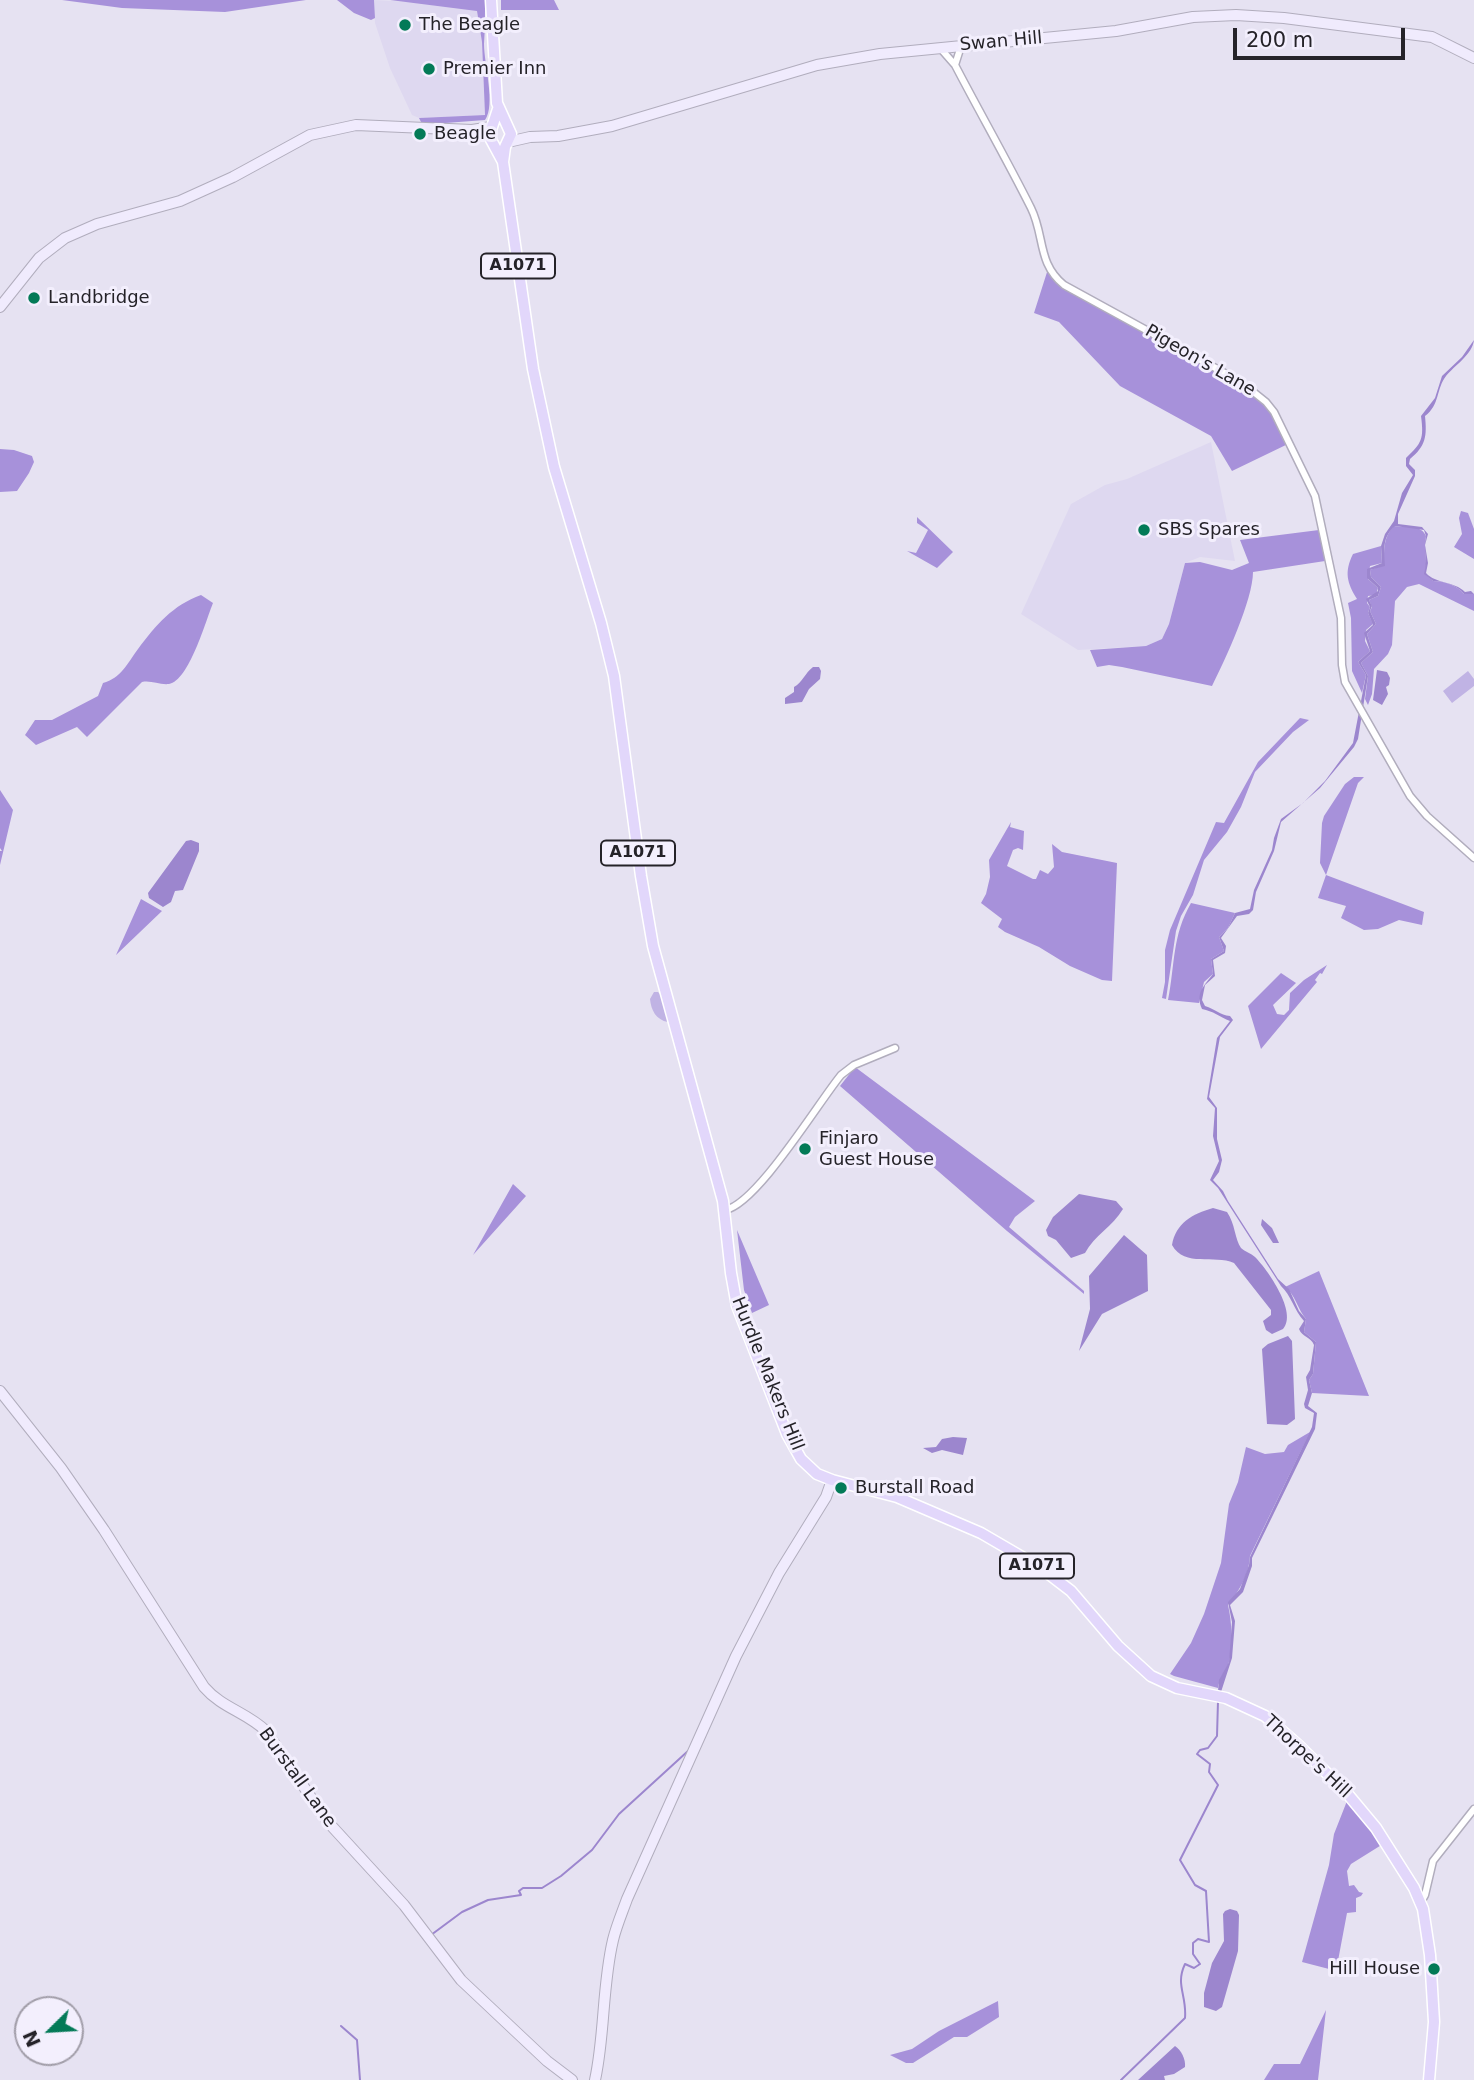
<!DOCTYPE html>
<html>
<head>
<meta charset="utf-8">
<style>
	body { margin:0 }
	#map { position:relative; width:1474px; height:2080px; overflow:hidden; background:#e6e2f2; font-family:"DejaVu Sans",sans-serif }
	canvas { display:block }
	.north { position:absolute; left:14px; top:1996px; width:70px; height:70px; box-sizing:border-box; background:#f3effd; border:2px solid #a19da8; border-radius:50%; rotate:246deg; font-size:19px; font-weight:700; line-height:28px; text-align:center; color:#252329 }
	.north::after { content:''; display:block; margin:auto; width:24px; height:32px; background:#037a57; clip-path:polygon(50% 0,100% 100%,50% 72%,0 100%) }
	.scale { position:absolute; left:1233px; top:28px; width:172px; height:32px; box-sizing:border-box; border:4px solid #252329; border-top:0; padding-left:9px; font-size:21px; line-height:24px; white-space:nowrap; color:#252329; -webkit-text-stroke:5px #f3effd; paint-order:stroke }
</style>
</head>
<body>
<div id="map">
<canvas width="1474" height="2080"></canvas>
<div class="north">N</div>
<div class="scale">200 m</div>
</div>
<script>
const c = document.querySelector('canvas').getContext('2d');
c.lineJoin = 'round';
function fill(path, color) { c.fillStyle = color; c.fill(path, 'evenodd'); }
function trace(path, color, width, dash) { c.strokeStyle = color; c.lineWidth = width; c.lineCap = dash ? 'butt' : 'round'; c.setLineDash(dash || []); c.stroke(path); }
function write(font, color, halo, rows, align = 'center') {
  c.font = font + ' "DejaVu Sans",sans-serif'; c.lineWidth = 6; c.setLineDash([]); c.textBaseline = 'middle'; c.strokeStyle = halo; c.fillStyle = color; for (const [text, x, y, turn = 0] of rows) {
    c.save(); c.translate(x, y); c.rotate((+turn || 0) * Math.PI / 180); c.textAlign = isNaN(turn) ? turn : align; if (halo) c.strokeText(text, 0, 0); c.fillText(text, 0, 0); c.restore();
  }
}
fill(new Path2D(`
	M 374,0 L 412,2 L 477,10 L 482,42 L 485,115 L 419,118 L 412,115 L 390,68 L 375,23 Z
	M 1211,442 L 1235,561 L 1200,557 L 1185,563 L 1169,624 L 1162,639 L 1146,646 L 1078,650 L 1021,614 L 1071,504 L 1105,485 L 1127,479 Z`), '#ded8f0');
fill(new Path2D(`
	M 1468,671 L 1474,679 L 1474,686 L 1452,703 L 1443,691 Z
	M 654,992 L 658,992 L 662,996 L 668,1022 C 656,1020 651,1010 650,999 Z`), '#c0b3e4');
fill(new Path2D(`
	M 62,0 L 306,0 L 225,12 L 122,8 Z
	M 337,0 L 374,0 L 375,18 L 371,20 L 354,13 Z
	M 390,0 L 485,0 C 485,15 485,30 484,44 C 484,64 496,105 485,120 L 432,124 L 421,122 L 419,118 L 485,115 L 482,42 L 477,11 Z
	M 501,0 L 554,0 L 559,10 L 501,10 Z
	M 1048,269 L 1058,280 L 1231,376 L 1266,402 L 1290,443 L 1232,471 L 1211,436 L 1120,386 L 1059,322 L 1034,313 Z
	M 0,449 L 14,450 L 32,456 L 34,462 L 29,473 L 17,491 L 0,492 Z
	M 1461,511 L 1468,513 L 1474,529 L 1474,559 L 1454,547 L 1462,534 L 1459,518 Z
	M 917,517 L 953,552 L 937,568 L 907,551 L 916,553 L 928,530 L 917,523 Z
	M 1394,526 C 1406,528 1421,524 1426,536 C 1423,550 1428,560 1425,574 L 1433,581 C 1444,581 1457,585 1464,594 L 1474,594 L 1474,611 L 1419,584 L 1407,587 L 1395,601 L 1392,645 L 1388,654 L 1374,669 L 1372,694 L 1368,705 L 1365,699 L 1368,676 L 1361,663 L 1373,652 L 1367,634 L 1376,624 L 1370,611 L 1372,607 L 1369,600 L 1378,596 L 1381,587 L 1371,577 L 1370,570 L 1384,565 C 1384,550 1383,537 1394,526 Z
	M 1319,530 L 1325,561 L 1253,572 C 1253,600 1225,660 1212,686 L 1122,667 L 1109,665 L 1097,667 L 1090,650 L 1146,646 L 1162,639 L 1169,624 L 1185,563 L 1200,562 L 1232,570 L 1249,563 L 1240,540 Z
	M 1381,546 L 1382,563 L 1370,566 L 1368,579 L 1378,588 L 1376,595 L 1368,596 L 1367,603 L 1370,607 L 1368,613 L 1373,624 L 1366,630 L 1365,641 L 1370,651 L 1358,662 L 1366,675 L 1362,693 L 1352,671 L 1351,618 L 1348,603 L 1357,599 C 1347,583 1344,572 1353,554 Z
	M 201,595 L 213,603 C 206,620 189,681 169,684 C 159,685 151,680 142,682 L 87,737 L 77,727 L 36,745 L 25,735 L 35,720 L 52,720 L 98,696 L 103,683 C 121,678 127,664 138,649 C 156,625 173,605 201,595 Z
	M 1300,718 L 1309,720 L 1293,732 L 1255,772 L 1241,807 L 1227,832 L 1204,860 L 1193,895 L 1181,916 L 1176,931 L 1166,999 L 1162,998 L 1165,982 L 1165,950 L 1170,930 L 1216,822 L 1224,823 L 1258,762 Z
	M 1354,777 L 1364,777 L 1358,783 L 1326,875 L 1424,912 L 1422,925 L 1399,920 L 1378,929 L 1364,930 L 1341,918 L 1346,906 L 1318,898 L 1326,875 L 1320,863 L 1322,823 L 1324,816 L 1345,784 Z
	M 0,790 L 13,810 L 0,865 L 0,851 L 2,851 L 0,848 Z
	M 1011,822 L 1010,827 L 1024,831 L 1023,850 L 1018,848 L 1013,850 L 1007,866 L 1033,879 L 1036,879 L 1040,870 L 1048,874 L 1054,867 L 1052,844 L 1062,852 L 1117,863 L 1112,981 L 1102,980 L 1070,966 L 1039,947 L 1005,932 L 998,927 L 1002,919 L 981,903 L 986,894 L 990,877 L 989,860 Z
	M 141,899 L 162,911 L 116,955 Z
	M 1191,903 L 1235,913 L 1228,928 L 1219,937 L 1224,951 L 1211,959 L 1213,974 L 1204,982 L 1199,1003 L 1168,1000 C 1175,964 1172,936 1191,903 Z
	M 1327,965 L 1322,974 L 1320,973 L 1315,980 L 1317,982 L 1261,1049 L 1248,1006 L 1281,973 L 1296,983 L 1273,1005 L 1277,1014 L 1284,1015 L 1289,1010 L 1290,993 L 1304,980 Z
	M 855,1067 L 1035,1201 L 1015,1217 L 1009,1227 L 1084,1291 L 1084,1294 L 1007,1231 L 840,1086 Z
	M 513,1184 L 526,1196 L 473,1255 Z
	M 737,1230 L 769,1305 L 752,1313 L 744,1290 Z
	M 1319,1271 L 1369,1396 L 1312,1393 L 1309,1380 L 1313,1374 L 1316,1342 L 1304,1332 L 1306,1319 C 1298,1310 1295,1294 1285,1287 Z
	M 1310,1432 L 1250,1556 C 1249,1575 1239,1591 1228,1605 C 1232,1622 1233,1646 1229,1662 C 1226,1672 1219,1678 1218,1688 L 1174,1676 L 1170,1674 L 1191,1643 L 1204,1614 L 1221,1563 L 1229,1504 L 1238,1482 L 1246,1447 L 1265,1454 L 1284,1452 L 1288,1445 Z
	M 1347,1801 L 1383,1844 L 1351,1864 L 1347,1871 L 1349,1886 L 1354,1885 L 1359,1892 L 1363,1893 L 1361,1896 L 1356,1898 L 1356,1912 L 1347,1913 L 1337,1966 L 1329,1969 L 1302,1962 L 1329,1865 L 1334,1834 Z
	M 998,2001 L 999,2017 L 967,2037 L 954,2037 L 913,2063 L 906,2063 L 890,2055 L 912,2049 L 939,2031 Z
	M 1326,2010 L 1318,2080 L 1264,2080 L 1274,2064 L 1300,2064 Z`), '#a791da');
fill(new Path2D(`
	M 1474,340 C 1472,355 1455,365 1446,376 C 1436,389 1440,405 1425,416 C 1427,436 1426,446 1410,459 L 1409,464 L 1415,470 L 1415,476 L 1398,514 L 1398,524 L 1422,527 L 1428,534 L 1425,545 L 1428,563 L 1426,573 C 1436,584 1454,581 1465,592 L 1471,591 L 1474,594 L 1464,594 C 1457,585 1444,581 1433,581 L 1424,574 C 1428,560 1423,550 1426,536 L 1424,530 L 1395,526 C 1382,537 1384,550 1385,566 L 1370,570 L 1371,577 L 1381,587 L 1378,596 L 1369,600 L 1372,606 L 1370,611 L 1376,624 L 1367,634 L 1373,652 L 1361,663 L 1368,676 L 1358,739 L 1354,747 L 1320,788 L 1281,822 L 1274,851 L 1256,892 L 1253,910 L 1249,914 L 1237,916 L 1221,938 L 1226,946 L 1225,953 L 1213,960 L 1215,976 L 1205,985 L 1202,1000 L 1205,1006 C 1215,1009 1220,1015 1230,1016 L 1233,1020 L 1220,1037 L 1209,1097 L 1217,1108 L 1217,1139 L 1222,1160 L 1219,1172 L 1213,1180 L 1223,1191 L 1228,1201 L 1278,1279 L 1289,1289 L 1299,1311 L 1306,1319 L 1304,1332 L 1316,1342 L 1313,1374 L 1309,1380 L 1312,1393 L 1308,1406 L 1317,1413 L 1315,1429 L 1252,1558 L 1252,1566 L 1243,1592 L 1230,1605 L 1235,1621 L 1232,1658 L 1221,1692 L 1218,1691 L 1219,1680 L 1229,1662 L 1232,1622 L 1228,1602 L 1240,1589 L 1249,1565 L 1250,1557 L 1312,1427 L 1314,1413 L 1305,1408 L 1304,1404 L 1308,1390 L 1306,1377 L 1310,1370 L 1314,1345 C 1311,1337 1302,1337 1299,1329 L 1304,1321 C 1294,1310 1291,1295 1281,1286 L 1218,1188 L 1210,1180 L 1219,1161 L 1213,1136 L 1215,1108 L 1207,1099 L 1217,1038 L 1230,1021 C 1220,1017 1213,1011 1202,1009 C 1195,993 1204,986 1213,974 L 1211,959 L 1224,951 L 1219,937 L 1228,928 L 1235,913 L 1250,909 L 1254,890 L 1272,850 L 1274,838 L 1281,819 L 1303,803 L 1325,781 L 1353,743 L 1366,675 L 1358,662 L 1370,651 L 1364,633 L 1373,625 L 1368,613 L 1370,607 L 1366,599 L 1378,591 L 1378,588 L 1367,578 L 1367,569 L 1382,563 L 1381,546 L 1385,534 L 1394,521 L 1402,493 L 1413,475 L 1406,466 L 1406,458 C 1422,443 1424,439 1421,416 L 1435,398 L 1442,376 L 1462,357 Z
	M 813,667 L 819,667 L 821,671 L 820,679 L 809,689 L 802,702 L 785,704 L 785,698 L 794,692 L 794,687 C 802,683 805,673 813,667 Z
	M 1377,670 L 1387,672 L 1390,678 L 1389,685 L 1386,687 L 1388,694 L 1382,705 L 1373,700 Z
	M 191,840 L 199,843 L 199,851 L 183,890 L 175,891 L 171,902 L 163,907 L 149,898 L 148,893 L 186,841 Z
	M 1079,1194 L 1116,1201 L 1123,1209 C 1113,1226 1094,1236 1085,1253 L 1071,1258 L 1056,1240 L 1048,1236 L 1046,1230 L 1053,1217 Z
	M 1213,1208 L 1227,1212 C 1235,1223 1235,1240 1241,1248 C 1245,1252 1251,1253 1255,1257 C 1268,1270 1298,1313 1283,1329 L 1272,1334 L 1266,1330 L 1263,1321 L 1271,1315 L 1271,1310 L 1234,1263 C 1214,1254 1185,1268 1172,1245 C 1176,1223 1192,1214 1213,1208 Z
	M 1262,1219 L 1272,1228 L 1279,1243 L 1273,1243 L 1261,1225 Z
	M 1124,1235 L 1147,1255 L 1148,1291 L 1102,1314 L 1079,1351 L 1090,1309 L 1089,1276 Z
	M 1288,1336 L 1292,1341 L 1295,1419 L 1287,1425 L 1267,1424 L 1262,1349 L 1268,1344 Z
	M 953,1437 L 967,1438 L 963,1455 L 942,1450 L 932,1453 L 923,1448 L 936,1447 L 942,1439 Z
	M 1230,1909 L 1237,1911 L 1239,1915 L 1238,1951 L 1222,2007 L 1216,2011 L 1204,2007 L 1204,1993 L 1212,1963 L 1224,1941 L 1223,1914 L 1225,1911 Z
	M 1175,2046 C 1181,2050 1186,2059 1185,2067 L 1174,2074 L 1164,2076 L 1165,2080 L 1138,2080 Z`), '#9c86ce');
trace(new Path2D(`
	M 431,1935 L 462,1912 L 488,1900 L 521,1895 L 519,1891 L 523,1888 L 542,1888 L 561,1876 L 592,1850 L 619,1814 L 688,1751
	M 341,2026 L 357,2040 L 360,2080
	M 1121,2080 L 1185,2018 C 1187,1995 1175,1985 1185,1964 L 1194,1968 L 1200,1964 L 1193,1954 L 1193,1943 L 1198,1939 L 1209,1942 L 1206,1891 L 1195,1885 L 1180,1860 L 1218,1785 L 1209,1772 L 1210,1764 L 1197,1754 L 1200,1750 L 1208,1748 L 1217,1736 L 1218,1701`), '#9c86ce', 2);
const street = new Path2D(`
	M 941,49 L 955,65 C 980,113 1007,160 1031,208 C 1045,236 1037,263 1064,285 L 1241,382 L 1266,402 L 1274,412 L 1315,496 L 1341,618 L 1342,665 L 1345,682 L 1410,796 L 1427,816 L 1474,858
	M 955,65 L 961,46
	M 725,1210 C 757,1204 818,1103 841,1075 L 854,1065 L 895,1048
	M 1421,1902 L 1425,1895 L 1433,1861 L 1474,1809`);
const secondary = new Path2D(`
	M 508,142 L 530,137 L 558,136 L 612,126 L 817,65 L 880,54 L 1116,31 L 1193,17 L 1236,15 L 1284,18 L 1432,37 L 1474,58
	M 0,307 L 39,258 L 65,238 L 97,224 L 180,201 L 233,177 L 310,135 L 356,125 L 472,130 L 491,127
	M 0,1391 L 61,1468 L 104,1530 L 204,1687 C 222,1708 246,1712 266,1731 L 327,1821 L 404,1905 L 461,1980 L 547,2061 L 572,2080
	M 595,2080 C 605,2034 602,1986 613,1940 C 616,1927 622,1913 627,1899 L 736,1656 L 779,1573 L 826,1497 L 832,1480`);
const primary = new Path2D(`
	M 491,0 L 497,103 L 511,134 L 505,147 L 503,162 L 533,369 L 554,467 L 601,623 L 614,676 L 641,876 L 653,946 L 723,1201 L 731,1273 L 737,1306 L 787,1434 L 801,1459 L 817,1474 L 832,1480 L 897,1497 L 981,1533 L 1041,1568 L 1071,1591 L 1118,1646 L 1151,1676 L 1177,1688 L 1226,1698 L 1265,1716 L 1298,1745 L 1346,1792 L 1376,1828 L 1414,1888 L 1423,1909 L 1430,1955 L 1434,2022 L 1429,2080
	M 498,109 L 489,136 L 503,162`);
trace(street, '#b1adbd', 9);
trace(secondary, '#b1adbd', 12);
trace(primary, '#fff', 13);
trace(street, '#fff', 6);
trace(secondary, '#f0ebfd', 10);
trace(primary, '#e2d7fb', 10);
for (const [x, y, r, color] of [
	[405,25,7,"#037a57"],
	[429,69,7,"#037a57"],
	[420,134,7,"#037a57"],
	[34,298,7,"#037a57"],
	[1144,530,7,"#037a57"],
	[805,1149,7,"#037a57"],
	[841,1488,7,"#037a57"],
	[1434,1969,7,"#037a57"]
]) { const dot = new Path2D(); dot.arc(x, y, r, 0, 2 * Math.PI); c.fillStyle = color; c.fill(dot); trace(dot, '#f3effd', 2.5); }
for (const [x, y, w] of [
	[518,266,74],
	[638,853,74],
	[1037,1566,74]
]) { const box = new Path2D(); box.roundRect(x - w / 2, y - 12.5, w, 25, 5); c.fillStyle = '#f3effd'; c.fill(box); trace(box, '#252329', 2); }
write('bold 16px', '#252329', null, [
	["A1071",518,266],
	["A1071",638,853],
	["A1071",1037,1566]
]);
write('18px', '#252329', '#f3effd', [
	["The Beagle",419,25],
	["Premier Inn",443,69],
	["Beagle",434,134],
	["Landbridge",48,298],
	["SBS Spares",1158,530],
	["Finjaro",819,1139],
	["Guest House",819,1160],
	["Burstall Road",855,1488],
	["Hill House",1420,1969,"right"]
], 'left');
write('18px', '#252329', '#f3effd', [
	["Swan Hill",1001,42,-5],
	["Pigeon's Lane",1200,361,30],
	["Hurdle Makers Hill",767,1374,68],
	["Thorpe's Hill",1307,1757,43],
	["Burstall Lane",297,1778,54]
]);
</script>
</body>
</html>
